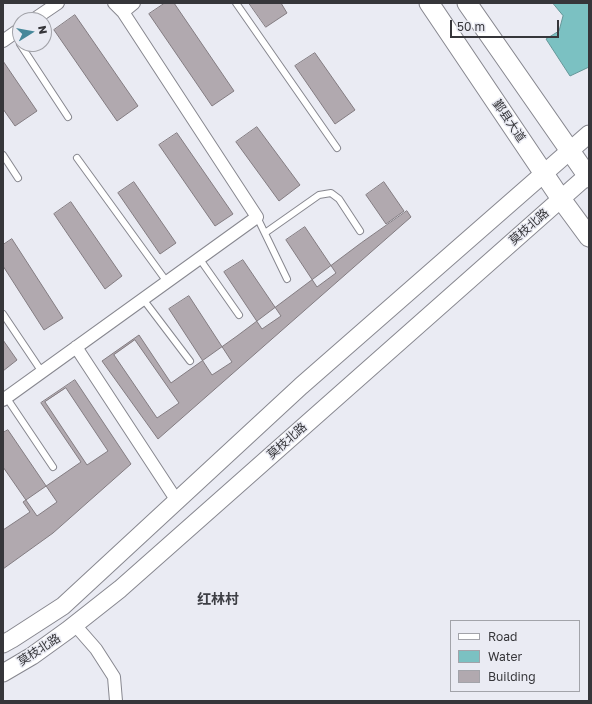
<!DOCTYPE html>
<html>
<head>
<meta charset="utf-8">
<style>
	body { margin:0 }
	#map { position:relative; width:592px; height:704px; overflow:hidden; background:#eaebf3; font-family:"Golos Text",sans-serif }
	canvas { display:block }
	.frame { position:absolute; inset:0; border:4px solid #36363a; pointer-events:none }
	.legend { position:absolute; left:450px; top:620px; width:130px; height:72px; box-sizing:border-box; background:#eaebf3; border:1px solid #a2a3a9; margin:0; padding:5px 7px; list-style:none; font-size:12px; color:#36363a }
	.legend li { display:flex; align-items:center; gap:8px; height:20px }
	.legend b { width:20px; border:1px solid #a2a3a9 }
	.north { position:absolute; left:12px; top:12px; width:40px; height:40px; box-sizing:border-box; background:#eaebf3; border:1px solid #a2a3a9; border-radius:50%; rotate:79deg; font-size:11px; font-weight:700; line-height:16px; text-align:center; color:#36363a }
	.north::after { content:''; display:block; margin:auto; width:14px; height:18px; background:#47889a; clip-path:polygon(50% 0,100% 100%,50% 72%,0 100%) }
	.scale { position:absolute; left:450px; top:20px; width:109px; height:18px; box-sizing:border-box; border:2px solid #36363a; border-top:0; padding-left:5px; font-size:12px; line-height:14px; white-space:nowrap; color:#36363a; -webkit-text-stroke:3px #eaebf3; paint-order:stroke }
</style>
</head>
<body>
<div id="map">
<canvas width="592" height="704"></canvas>
<div class="frame"></div>
<ul class="legend">
<li><b style="height:5px;background:#fff"></b>Road</li>
<li><b style="height:11px;background:#7bc1c2"></b>Water</li>
<li><b style="height:11px;background:#b1a9af"></b>Building</li>
</ul>
<div class="north">N</div>
<div class="scale">50 m</div>
</div>
<script>
const c = document.querySelector('canvas').getContext('2d');
c.lineJoin = 'round';
function fill(path, color) { c.fillStyle = color; c.fill(path, 'evenodd'); }
function trace(path, color, width, dash) { c.strokeStyle = color; c.lineWidth = width; c.lineCap = dash ? 'butt' : 'round'; c.setLineDash(dash || []); c.stroke(path); }
function write(font, color, halo, rows, align = 'center') {
  c.font = font + ' "Golos Text","Noto Sans SC",sans-serif'; c.lineWidth = 3; c.setLineDash([]); c.textBaseline = 'middle'; c.strokeStyle = halo; c.fillStyle = color; for (const [text, x, y, turn = 0] of rows) {
    c.save(); c.translate(x, y); c.rotate((+turn || 0) * Math.PI / 180); c.textAlign = isNaN(turn) ? turn : align; if (halo) c.strokeText(text, 0, 0); c.fillText(text, 0, 0); c.restore();
  }
}
const water = new Path2D(`
	M 553,3 L 589,3 L 589,67 L 570,76 L 546,39 L 559,31 L 563,16 Z`);
fill(water, '#7bc1c2');
trace(water, '#669799', 1);
const building = new Path2D(`
	M 165,3 L 174,3 L 234,91 L 212,106 L 149,14 Z
	M 249,3 L 281,3 L 287,13 L 266,27 Z
	M 75,15 L 138,106 L 117,121 L 54,30 Z
	M 315,53 L 355,110 L 335,124 L 295,66 Z
	M 3,61 L 37,111 L 15,126 L 3,109 Z
	M 257,127 L 300,185 L 279,201 L 236,142 Z
	M 177,133 L 233,214 L 215,226 L 159,145 Z
	M 134,182 L 176,243 L 160,254 L 118,193 Z
	M 384,182 L 404,211 L 386,224 L 366,195 Z
	M 71,202 L 122,276 L 105,289 L 54,214 Z
	M 407,211 L 411,217 L 158,439 L 102,361 L 139,335 L 171,383 L 237,336 L 361,243 Z
	M 305,227 L 336,273 L 317,287 L 286,240 Z
	M 12,239 L 63,318 L 44,330 L 3,266 L 3,245 Z
	M 243,260 L 281,316 L 262,329 L 224,272 Z
	M 189,296 L 232,362 L 212,375 L 169,309 Z
	M 3,340 L 17,360 L 3,371 Z
	M 135,340 L 179,403 L 157,418 L 114,355 Z
	M 75,380 L 131,464 L 53,533 L 3,569 L 3,530 L 30,512 L 23,502 L 81,462 L 41,403 Z
	M 66,388 L 108,451 L 87,465 L 45,402 Z
	M 8,430 L 57,502 L 37,516 L 3,467 L 3,433 Z`);
fill(building, '#b1a9af');
trace(building, '#837c81', 1);
const lane = new Path2D(`
	M 236,3 L 337,148
	M 20,44 L 68,117
	M 3,155 L 18,178
	M 77,158 L 167,282
	M 257,217 L 287,279
	M 265,233 L 319,195 L 331,193 L 339,199 L 360,231
	M 199,258 L 239,315
	M 143,299 L 190,361
	M 3,314 L 42,372
	M 6,397 L 53,467`);
const street = new Path2D(`
	M 114,3 L 123,12
	M 33,20 L 58,3
	M 3,41 L 20,29
	M 76,347 L 177,501
	M 3,400 L 257,217 L 123,12 L 134,3
	M 75,625 L 96,649 L 114,677 L 116,701`);
const secondary = new Path2D(`
	M 3,644 L 12,639 L 63,606 L 301,386 L 589,134
	M 3,673 L 32,656 L 68,630 L 120,589 L 589,174`);
const primary = new Path2D(`
	M 429,3 L 561,199 L 589,237
	M 467,3 L 589,178`);
trace(lane, '#87878f', 8);
trace(street, '#87878f', 14);
trace(secondary, '#87878f', 19);
trace(primary, '#87878f', 21);
trace(lane, '#fff', 6);
trace(street, '#fff', 12);
trace(secondary, '#fff', 17);
trace(primary, '#fff', 19);
write('12px', '#36363a', '#eaebf3', [
	["鄞县大道",509,121,56],
	["莫枝北路",529,227,-41],
	["莫枝北路",287,441,-41],
	["莫枝北路",39,650,-33]
]);
write('bold 14px', '#3d3e44', '#eaebf3', [
	["红林村",218,600]
]);
</script>
</body>
</html>
